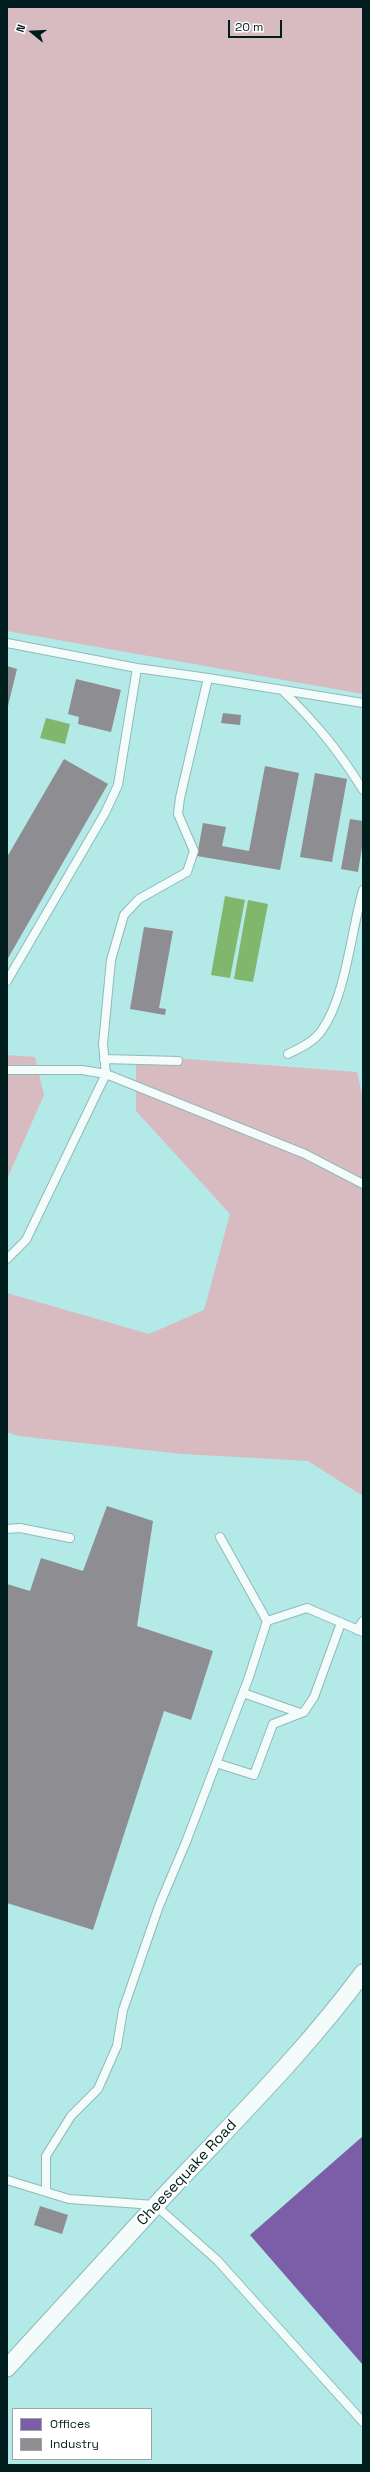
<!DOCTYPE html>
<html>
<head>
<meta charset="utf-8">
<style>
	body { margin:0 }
	#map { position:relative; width:370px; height:2472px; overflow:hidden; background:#b3e9e7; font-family:"Space Grotesk",sans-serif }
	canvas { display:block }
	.frame { position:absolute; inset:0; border:8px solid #001d1d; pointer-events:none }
	.legend { position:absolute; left:12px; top:2408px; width:140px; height:52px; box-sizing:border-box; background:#fff; border:1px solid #99a5a5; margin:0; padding:5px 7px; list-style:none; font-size:12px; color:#001d1d }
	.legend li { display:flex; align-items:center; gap:8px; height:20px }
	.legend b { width:20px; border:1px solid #99a5a5 }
	.north { position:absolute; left:12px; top:12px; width:40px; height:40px; -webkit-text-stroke:3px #fff; paint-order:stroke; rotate:288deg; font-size:11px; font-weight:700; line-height:16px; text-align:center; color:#001d1d }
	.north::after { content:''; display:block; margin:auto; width:14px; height:18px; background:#001d1d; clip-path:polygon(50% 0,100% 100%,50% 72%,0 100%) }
	.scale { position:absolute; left:228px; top:20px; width:54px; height:18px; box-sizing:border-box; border:2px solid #001d1d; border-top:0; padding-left:5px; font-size:12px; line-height:14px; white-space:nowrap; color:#001d1d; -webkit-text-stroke:3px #fff; paint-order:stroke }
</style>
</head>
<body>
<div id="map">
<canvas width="370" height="2472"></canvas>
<div class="frame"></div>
<ul class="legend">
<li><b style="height:11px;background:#7b5ea7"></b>Offices</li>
<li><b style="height:11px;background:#8d8d92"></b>Industry</li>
</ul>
<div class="north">N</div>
<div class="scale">20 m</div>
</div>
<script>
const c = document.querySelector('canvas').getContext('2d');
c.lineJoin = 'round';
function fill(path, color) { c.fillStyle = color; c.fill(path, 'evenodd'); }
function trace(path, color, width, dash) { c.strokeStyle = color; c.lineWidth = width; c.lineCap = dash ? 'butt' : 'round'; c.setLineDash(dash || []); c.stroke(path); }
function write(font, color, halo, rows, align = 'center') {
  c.font = font + ' "Space Grotesk",sans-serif'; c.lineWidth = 4; c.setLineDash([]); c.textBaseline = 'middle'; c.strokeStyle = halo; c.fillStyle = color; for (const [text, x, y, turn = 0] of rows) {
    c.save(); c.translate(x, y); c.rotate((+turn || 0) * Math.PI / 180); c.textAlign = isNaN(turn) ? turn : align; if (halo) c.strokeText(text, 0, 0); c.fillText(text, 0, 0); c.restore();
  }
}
fill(new Path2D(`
	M 7,7 L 363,7 L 363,694 L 7,631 Z
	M 7,1055 L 35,1057 L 44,1095 L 7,1179 Z
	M 136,1055 L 357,1072 L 363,1099 L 363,1496 L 308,1461 L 182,1454 L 18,1436 L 7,1432 L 7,1293 L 149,1334 L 204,1310 L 230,1214 L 136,1111 Z`), '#d8bbc0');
fill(new Path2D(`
	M 46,718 L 70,724 L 65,744 L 40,738 Z
	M 225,896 L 245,900 L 230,978 L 211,975 Z
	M 248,900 L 268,904 L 253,982 L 234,979 Z`), '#81b76d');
fill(new Path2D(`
	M 363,2136 L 363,2365 L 250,2235 Z`), '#7b5ea7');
fill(new Path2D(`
	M 7,666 L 17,669 L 8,706 L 7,706 Z
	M 76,679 L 121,690 L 111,732 L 78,724 L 79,717 L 68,714 Z
	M 223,713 L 241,715 L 240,725 L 221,723 Z
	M 64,759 L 108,784 L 7,960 L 7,857 Z
	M 265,766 L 299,773 L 280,870 L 197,856 L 203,823 L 226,827 L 222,846 L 249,851 Z
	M 315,773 L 347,779 L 332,862 L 300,857 Z
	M 350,819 L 363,821 L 363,841 L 358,872 L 341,869 Z
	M 144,927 L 173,931 L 159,1008 L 166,1009 L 165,1015 L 130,1009 Z
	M 107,1506 L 153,1521 L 137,1626 L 213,1651 L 191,1720 L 164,1711 L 93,1930 L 7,1903 L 7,1584 L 30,1591 L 41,1558 L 83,1571 Z
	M 40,2206 L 68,2215 L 62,2234 L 34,2225 Z`), '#8d8d92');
const service = new Path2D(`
	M 7,643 L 137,668 L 208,678 L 180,798 L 178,814 L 194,851 L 187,872 L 139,899 L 124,915 L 111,960 L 103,1044 L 106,1074 L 26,1240 L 7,1259
	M 208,678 L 363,703
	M 283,691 C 316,723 339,751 363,790
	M 7,981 L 105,813 L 118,785 L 137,668
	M 288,1054 C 300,1048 314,1042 322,1030 C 346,996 351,931 363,890
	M 104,1059 L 178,1061
	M 7,1070 L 82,1070 L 106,1074 L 305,1154 L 363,1184
	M 7,1529 L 20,1528 L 70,1538
	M 220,1537 L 267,1621
	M 357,1630 L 363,1621
	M 363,1632 L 307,1608 L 267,1621 L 249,1677 L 186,1842 L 159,1906 L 123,2010 L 117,2046 L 98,2089 L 71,2116 L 46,2156 L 46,2192 L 69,2199 L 155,2205 L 217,2260 L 363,2422
	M 243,1693 L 300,1713
	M 216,1763 L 254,1775 L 273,1724 L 304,1712 L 314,1697 L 341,1623
	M 7,2180 L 46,2192`);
const minor = new Path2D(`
	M 7,2368 C 57,2314 106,2259 156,2205 C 226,2129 301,2057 363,1973`);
trace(service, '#8fbab9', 10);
trace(minor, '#8fbab9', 19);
trace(service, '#f4fcfb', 8);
trace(minor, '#f4fcfb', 17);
write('15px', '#001d1d', '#fff', [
	["Cheesequake Road",187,2173,-47]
]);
</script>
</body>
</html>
